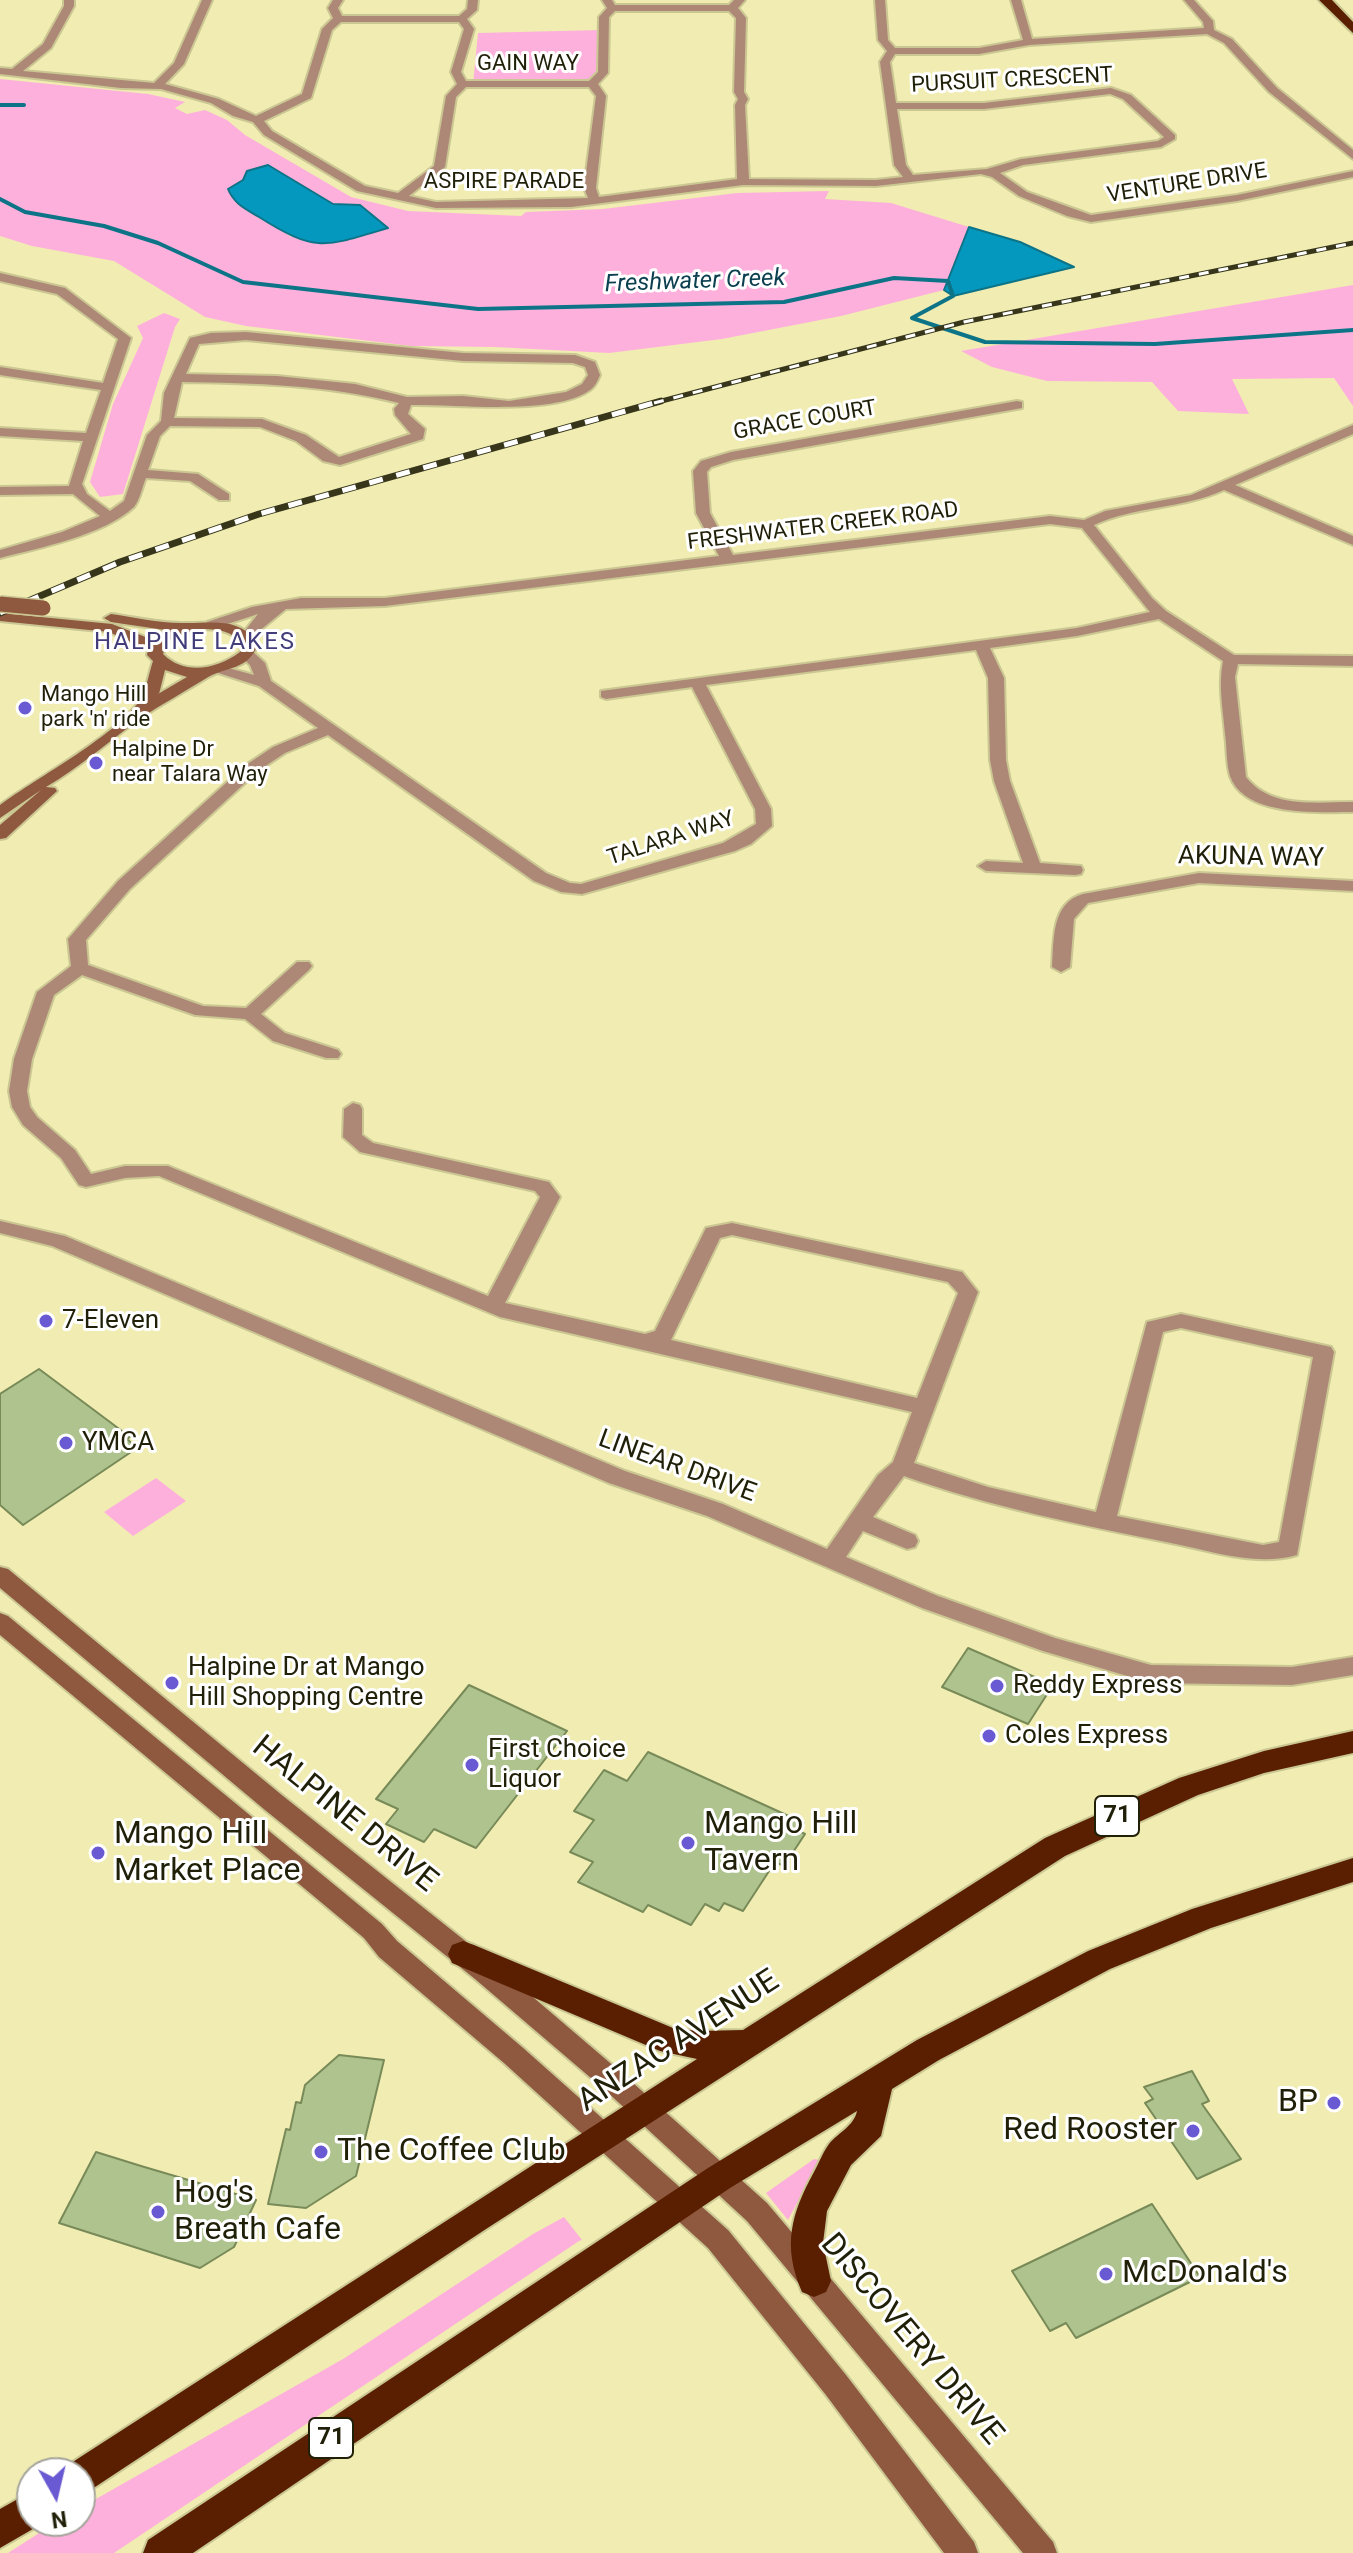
<!DOCTYPE html>
<html>
<head>
<meta charset="utf-8">
<style>
	body { margin:0 }
	#map { position:relative; width:1353px; height:2553px; overflow:hidden; background:#f0ecb2; font-family:Roboto,sans-serif }
	canvas { display:block }
	.north { position:absolute; left:16px; top:2457px; width:80px; height:80px; box-sizing:border-box; background:#fff; border:2px solid #a6a59c; border-radius:50%; rotate:172deg; font-size:22px; font-weight:700; line-height:32px; text-align:center; color:#201f08 }
	.north::after { content:''; display:block; margin:auto; width:28px; height:36px; background:#6959d2; clip-path:polygon(50% 0,100% 100%,50% 72%,0 100%) }
</style>
</head>
<body>
<div id="map">
<canvas width="1353" height="2553"></canvas>
<div class="north">N</div>
</div>
<script>
const c = document.querySelector('canvas').getContext('2d');
c.lineJoin = 'round';
function fill(path, color) { c.fillStyle = color; c.fill(path, 'evenodd'); }
function trace(path, color, width, dash) { c.strokeStyle = color; c.lineWidth = width; c.lineCap = dash ? 'butt' : 'round'; c.setLineDash(dash || []); c.stroke(path); }
function write(font, color, halo, rows, align = 'center') {
  c.font = font + ' Roboto,sans-serif'; c.lineWidth = 6; c.setLineDash([]); c.textBaseline = 'middle'; c.strokeStyle = halo; c.fillStyle = color; for (const [text, x, y, turn = 0] of rows) {
    c.save(); c.translate(x, y); c.rotate((+turn || 0) * Math.PI / 180); c.textAlign = isNaN(turn) ? turn : align; if (halo) c.strokeText(text, 0, 0); c.fillText(text, 0, 0); c.restore();
  }
}
fill(new Path2D(`
	M 600,30 L 598,79 L 593,82 L 473,84 L 478,33 Z
	M 0,79 L 148,94 L 185,102 L 175,108 L 187,114 L 205,110 L 227,120 L 245,135 L 351,197 L 408,211 L 521,216 L 526,212 L 603,209 L 737,193 L 829,191 L 825,199 L 891,203 L 969,227 L 944,290 L 841,316 L 722,339 L 609,353 L 495,347 L 411,346 L 246,326 L 205,317 L 114,261 L 32,246 L 0,236 ZM 268,165 L 333,204 L 360,205 L 291,237 L 228,189 Z
	M 1353,285 L 1353,406 L 1334,378 L 1232,379 L 1249,414 L 1178,411 L 1152,382 L 1047,381 L 992,367 L 961,351 Z
	M 164,313 L 180,319 L 175,327 L 123,494 L 100,497 L 90,482 L 113,404 L 143,338 L 137,326 Z
	M 156,1478 L 186,1501 L 133,1536 L 104,1512 Z
	M 814,2159 L 820,2160 L 788,2220 L 766,2193 Z
	M 564,2217 L 582,2240 L 579,2241 L 114,2553 L 8,2553 L 58,2521 L 80,2521 L 80,2508 L 343,2359 L 533,2234 Z`), '#feb0dc');
const water = new Path2D(`
	M 268,165 L 333,204 L 360,205 L 388,228 C 325,247 316,253 259,217 C 246,209 234,204 228,189 L 243,180 L 247,171 Z
	M 969,227 L 1020,242 L 1074,267 L 953,296 L 944,290 Z`);
fill(water, '#0598bf');
trace(water, '#0d7488', 2);
trace(new Path2D(`
	M 0,105 L 24,105
	M 0,199 L 25,212 L 104,226 L 158,243 L 243,282 L 478,309 L 784,302 L 894,278 L 948,281 L 953,296 L 912,318 L 985,342 L 1155,344 L 1353,330`), '#0d7488', 4);
const building = new Path2D(`
	M 39,1369 L 130,1437 L 127,1439 L 137,1448 L 23,1525 L 0,1505 L 0,1394 Z
	M 968,1648 L 1053,1685 L 1028,1724 L 942,1687 Z
	M 469,1685 L 567,1731 L 476,1848 L 434,1829 L 424,1842 L 386,1824 L 398,1809 L 376,1799 Z
	M 648,1752 L 804,1823 L 799,1831 L 805,1834 L 784,1866 L 775,1862 L 743,1911 L 724,1903 L 719,1911 L 705,1904 L 691,1925 L 648,1905 L 643,1912 L 578,1882 L 593,1862 L 570,1852 L 594,1820 L 574,1811 L 604,1770 L 627,1781 Z
	M 339,2055 L 384,2060 L 356,2176 L 306,2208 L 268,2204 L 286,2129 L 290,2130 L 296,2102 L 301,2103 L 305,2085 Z
	M 1192,2071 L 1209,2101 L 1202,2104 L 1241,2159 L 1197,2179 L 1145,2103 L 1153,2099 L 1144,2087 Z
	M 96,2152 L 141,2166 L 256,2200 L 234,2247 L 200,2268 L 59,2223 Z
	M 1152,2204 L 1200,2277 L 1076,2338 L 1066,2323 L 1050,2331 L 1012,2271 Z`);
fill(building, '#afc38e');
trace(building, '#788a58', 2);
const street = new Path2D(`
	M 64,0 L 74,0 L 74,6 L 51,48 L 23,71 L 154,83 L 174,63 L 202,0 L 212,0 L 184,64 L 165,84 L 219,99 L 256,116 L 302,94 L 322,29 L 333,18 L 328,8 L 333,0 L 343,0 L 338,8 L 342,16 L 459,16 L 467,9 L 468,0 L 478,0 L 477,10 L 467,19 L 474,29 L 461,72 L 466,81 L 589,81 L 598,72 L 599,17 L 607,8 L 602,0 L 612,0 L 615,5 L 729,5 L 734,0 L 745,0 L 738,8 L 746,18 L 744,92 L 748,99 L 745,105 L 749,179 L 876,180 L 903,177 L 894,165 L 880,62 L 887,51 L 878,40 L 875,0 L 885,0 L 888,40 L 895,48 L 979,48 L 1023,40 L 1011,0 L 1021,0 L 1032,39 L 1204,28 L 1203,22 L 1184,0 L 1194,0 L 1213,21 L 1214,30 L 1232,39 L 1277,88 L 1353,150 L 1353,159 L 1269,92 L 1224,43 L 1207,34 L 1029,45 L 979,54 L 895,54 L 890,62 L 896,103 L 984,103 L 1111,88 L 1131,95 L 1175,135 L 1175,139 L 1161,147 L 1023,165 L 1000,173 L 1027,192 L 1091,215 L 1237,195 L 1353,171 L 1353,177 L 1237,201 L 1091,222 L 1067,216 L 1019,196 L 992,177 L 981,174 L 876,186 L 743,185 L 571,207 L 436,208 L 357,191 L 264,135 L 253,122 L 233,116 L 211,103 L 161,89 L 121,88 L 0,74 L 0,68 L 12,69 L 43,44 L 64,6 ZM 615,11 L 729,11 L 736,18 L 734,92 L 738,99 L 735,105 L 737,179 L 599,197 L 596,188 L 606,96 L 598,84 L 608,73 L 609,17 ZM 341,22 L 459,22 L 464,29 L 451,72 L 457,84 L 446,96 L 434,166 L 398,193 L 365,186 L 272,131 L 264,121 L 311,98 L 332,30 ZM 466,87 L 589,87 L 596,96 L 584,188 L 588,198 L 436,202 L 409,196 L 445,167 L 456,97 ZM 1110,94 L 1123,99 L 1164,137 L 1158,141 L 1021,159 L 987,169 L 913,175 L 906,165 L 897,109 L 984,109 Z
	M 0,273 L 65,288 L 131,338 L 82,484 L 87,494 L 110,511 L 124,501 L 147,435 L 161,421 L 164,393 L 190,338 L 211,333 L 246,332 L 463,353 L 575,355 L 595,362 L 600,375 C 598,380 595,387 590,390 C 555,416 455,404 411,405 L 408,414 L 425,429 L 423,439 L 340,465 L 323,461 L 296,441 L 260,427 L 170,426 L 160,436 L 148,470 L 198,474 L 229,494 L 229,500 L 219,500 L 190,481 L 146,478 C 142,487 140,500 134,507 C 104,535 39,548 0,558 L 0,550 L 62,532 L 100,516 L 73,494 L 0,495 L 0,487 L 69,486 L 83,441 L 0,436 L 0,428 L 86,433 L 101,390 L 0,375 L 0,367 L 103,383 L 118,339 L 57,294 L 0,281 ZM 246,340 L 463,361 L 573,363 L 585,367 L 588,375 L 582,384 L 566,392 L 509,401 L 463,396 L 407,397 L 355,384 L 277,376 L 186,374 L 199,344 ZM 182,382 C 256,383 327,385 399,403 L 394,409 L 395,415 L 411,434 L 339,457 L 306,435 L 262,419 L 174,418 Z
	M 1017,401 L 1022,402 L 1022,408 L 733,460 L 711,467 L 707,472 L 710,513 L 733,555 L 1050,516 L 1084,520 L 1105,511 L 1191,495 L 1353,425 L 1353,434 L 1235,485 L 1353,536 L 1353,545 L 1224,490 C 1182,509 1135,506 1094,525 L 1152,598 L 1166,611 L 1234,655 L 1353,656 L 1353,666 L 1238,664 L 1235,677 L 1246,777 C 1271,809 1316,802 1353,802 L 1353,812 C 1319,812 1244,817 1230,776 C 1226,764 1227,747 1225,734 C 1223,709 1218,685 1223,661 L 1159,619 L 1077,636 L 990,648 L 1004,678 L 1006,760 L 1010,781 L 1040,863 L 1081,866 L 1083,870 L 1081,874 L 1075,875 L 986,871 L 978,866 L 986,861 L 1023,863 L 994,781 L 990,760 L 988,678 L 976,650 L 706,685 L 771,809 L 772,826 L 751,844 L 735,851 L 582,894 L 561,892 L 534,881 L 328,735 L 285,753 L 258,771 L 130,889 L 86,940 L 88,965 L 203,1006 L 246,1008 L 297,962 L 309,962 L 312,966 L 309,970 L 261,1014 L 285,1033 L 338,1050 L 341,1054 L 338,1058 L 326,1058 L 273,1041 L 245,1019 L 195,1015 L 82,975 L 54,995 L 32,1059 L 27,1091 L 30,1107 L 37,1117 L 75,1150 L 91,1174 L 125,1166 L 168,1166 L 488,1296 L 540,1197 L 535,1191 L 360,1152 L 343,1137 L 344,1109 L 353,1103 L 360,1105 L 362,1109 L 362,1135 L 373,1143 L 549,1182 L 560,1197 L 505,1303 L 645,1334 L 655,1331 L 706,1228 L 732,1223 L 962,1272 L 978,1292 L 914,1463 L 988,1487 L 1096,1512 L 1147,1322 L 1181,1314 L 1331,1347 L 1334,1352 L 1297,1555 C 1256,1567 1212,1551 1171,1543 C 1081,1525 991,1507 904,1476 L 873,1517 L 915,1535 L 918,1541 L 915,1547 L 907,1549 L 863,1531 L 846,1557 L 938,1596 L 1055,1638 L 1151,1665 L 1292,1667 L 1353,1657 L 1353,1675 L 1292,1685 L 1151,1683 L 1043,1651 L 922,1608 L 707,1516 L 609,1483 L 52,1246 L 0,1233 L 0,1221 L 65,1236 L 625,1471 L 723,1504 L 827,1549 L 878,1475 L 893,1462 L 912,1412 L 500,1317 L 159,1176 L 125,1178 L 86,1187 L 79,1185 L 61,1158 L 23,1125 L 12,1107 L 9,1091 L 14,1059 L 37,992 L 71,966 L 68,939 L 118,881 L 246,765 L 273,747 L 318,728 L 259,686 L 209,670 L 217,665 L 254,675 L 250,665 L 239,654 L 242,651 L 252,651 L 265,663 L 271,681 L 546,873 L 570,883 L 581,884 L 723,843 L 756,824 L 755,809 L 692,687 L 606,699 L 601,697 L 601,691 L 1077,628 L 1150,612 L 1082,528 L 1050,524 L 385,606 L 286,609 L 247,641 L 240,637 L 258,614 L 212,629 L 207,628 L 207,622 L 252,607 L 301,598 L 385,598 L 719,556 L 696,513 L 693,471 L 701,461 L 731,452 ZM 732,1235 L 948,1282 L 958,1293 L 917,1398 L 671,1340 L 720,1238 ZM 1181,1328 L 1313,1357 L 1279,1542 L 1263,1545 L 1117,1516 L 1163,1332 Z
	M 1199,873 L 1353,881 L 1353,891 L 1199,883 L 1088,903 L 1074,919 L 1070,967 L 1061,972 L 1052,967 C 1054,940 1051,903 1083,894 Z`);
const secondary = new Path2D(`
	M 0,613 L 112,624 L 153,640 L 165,630 L 111,622 L 104,618 L 111,614 C 134,617 158,623 181,623 C 211,624 237,615 258,643 C 250,671 225,666 205,679 C 184,692 162,704 141,718 C 109,741 80,767 46,787 L 55,788 L 57,791 L 6,838 L 0,839 L 0,825 L 41,790 L 0,818 L 0,805 C 36,778 121,733 142,697 C 147,686 149,673 153,661 L 147,655 L 148,650 L 109,632 L 0,621 ZM 197,629 C 215,629 229,629 242,643 L 240,652 C 217,669 185,676 163,654 L 169,640 ZM 165,670 L 187,677 L 158,694 L 159,694 Z
	M 0,1567 L 8,1569 L 283,1796 L 493,1963 L 623,2074 L 767,2203 L 1053,2542 L 1057,2553 L 1023,2553 L 747,2221 L 605,2090 L 475,1979 L 265,1810 L 0,1588 Z
	M 0,1613 L 8,1616 L 382,1924 L 397,1941 L 522,2047 L 728,2230 L 846,2375 L 974,2542 L 978,2553 L 944,2553 L 826,2395 L 708,2248 L 504,2063 L 379,1957 L 364,1938 L 0,1635 Z`);
const highway = new Path2D(`
	M 1319,0 L 1332,0 L 1353,22 L 1353,33 Z
	M 1353,1731 L 1353,1753 L 1264,1773 L 1198,1795 L 1065,1856 L 486,2229 L 92,2489 L 80,2494 L 80,2473 L 64,2473 L 68,2465 L 697,2059 L 660,2051 L 452,1963 L 448,1954 L 452,1945 L 463,1941 L 474,1945 L 673,2028 L 698,2031 L 743,2030 L 1045,1838 L 1179,1778 L 1264,1751 Z
	M 1353,1858 L 1353,1882 L 1211,1928 L 1110,1969 L 939,2060 L 892,2089 L 881,2136 L 851,2165 L 827,2211 L 823,2243 L 831,2281 L 826,2292 L 814,2297 L 802,2292 C 782,2246 791,2214 814,2172 C 819,2163 823,2152 829,2144 C 839,2132 854,2126 857,2111 L 730,2188 L 193,2553 L 143,2553 L 148,2540 L 708,2168 L 917,2040 L 1088,1951 L 1192,1909 Z
	M 32,2491 L 32,2521 L 45,2522 L 0,2548 L 0,2509 Z`);
trace(street, '#cbc793', 4);
trace(secondary, '#cbc793', 4);
trace(highway, '#cbc793', 4);
fill(street, '#ae8877');
fill(secondary, '#8f5940');
fill(highway, '#591f00');
const railFar1 = new Path2D(`
	M 654,403 L 964,322 L 1353,243`);
const rail = new Path2D(`
	M 0,613 L 120,562 L 259,514 L 661,401`);
trace(railFar1, '#37361b', 5);
trace(rail, '#37361b', 7);
trace(railFar1, '#fff', 3, [10]);
trace(rail, '#fff', 5, [14]);
const secondaryBridge = new Path2D(`
	M 0,604 L 43,608`);
trace(secondaryBridge, '#cbc793', 18, []);
trace(secondaryBridge, '#8f5940', 15);
for (const [x, y, r, color] of [
	[25,708,8,"#6959d2"],
	[96,763,8,"#6959d2"],
	[46,1321,8,"#6959d2"],
	[66,1443,8,"#6959d2"],
	[172,1683,8,"#6959d2"],
	[997,1686,8,"#6959d2"],
	[989,1736,8,"#6959d2"],
	[472,1765,8,"#6959d2"],
	[688,1843,8,"#6959d2"],
	[98,1853,8,"#6959d2"],
	[1334,2103,8,"#6959d2"],
	[1193,2131,8,"#6959d2"],
	[321,2152,8,"#6959d2"],
	[158,2212,8,"#6959d2"],
	[1106,2274,8,"#6959d2"]
]) { const dot = new Path2D(); dot.arc(x, y, r, 0, 2 * Math.PI); c.fillStyle = color; c.fill(dot); trace(dot, '#fff', 3); }
write('22px', '#201f08', '#fff', [
	["GAIN WAY",528,64],
	["PURSUIT CRESCENT",1012,81,-3],
	["ASPIRE PARADE",504,182],
	["VENTURE DRIVE",1187,184,-9],
	["GRACE COURT",805,421,-10],
	["FRESHWATER CREEK ROAD",823,527,-7],
	["TALARA WAY",671,839,-18]
]);
write('22px', '#201f08', '#fff', [
	["Mango Hill",41,695],
	["park 'n' ride",41,720],
	["Halpine Dr",112,750],
	["near Talara Way",112,775]
], 'left');
write('italic 24px', '#0c4051', '#fff', [
	["Freshwater Creek",695,282,-2]
]);
c.letterSpacing = '2px';
write('24px', '#433e7a', '#fff', [
	["HALPINE LAKES",195,643]
]);
c.letterSpacing = '0px';
for (const [x, y, w] of [
	[1117,1816,44],
	[331,2438,44]
]) { const box = new Path2D(); box.roundRect(x - w / 2, y - 20, w, 40, 6); c.fillStyle = '#fff'; c.fill(box); trace(box, '#201f08', 2); }
write('bold 24px', '#201f08', null, [
	["71",1117,1816],
	["71",331,2438]
]);
write('26px', '#201f08', '#fff', [
	["AKUNA WAY",1251,858,1],
	["LINEAR DRIVE",677,1467,20]
]);
write('26px', '#201f08', '#fff', [
	["7-Eleven",62,1321],
	["YMCA",82,1443],
	["Halpine Dr at Mango",188,1668],
	["Hill Shopping Centre",188,1698],
	["Reddy Express",1013,1686],
	["Coles Express",1005,1736],
	["First Choice",488,1750],
	["Liquor",488,1780]
], 'left');
write('32px', '#201f08', '#fff', [
	["HALPINE DRIVE",344,1815,39],
	["ANZAC AVENUE",679,2042,-33],
	["DISCOVERY DRIVE",911,2340,50]
]);
write('32px', '#201f08', '#fff', [
	["Mango Hill",704,1825],
	["Tavern",704,1862],
	["Mango Hill",114,1835],
	["Market Place",114,1872],
	["BP",1318,2103,"right"],
	["Red Rooster",1177,2131,"right"],
	["The Coffee Club",337,2152],
	["Hog's",174,2194],
	["Breath Cafe",174,2231],
	["McDonald's",1122,2274]
], 'left');
</script>
</body>
</html>
